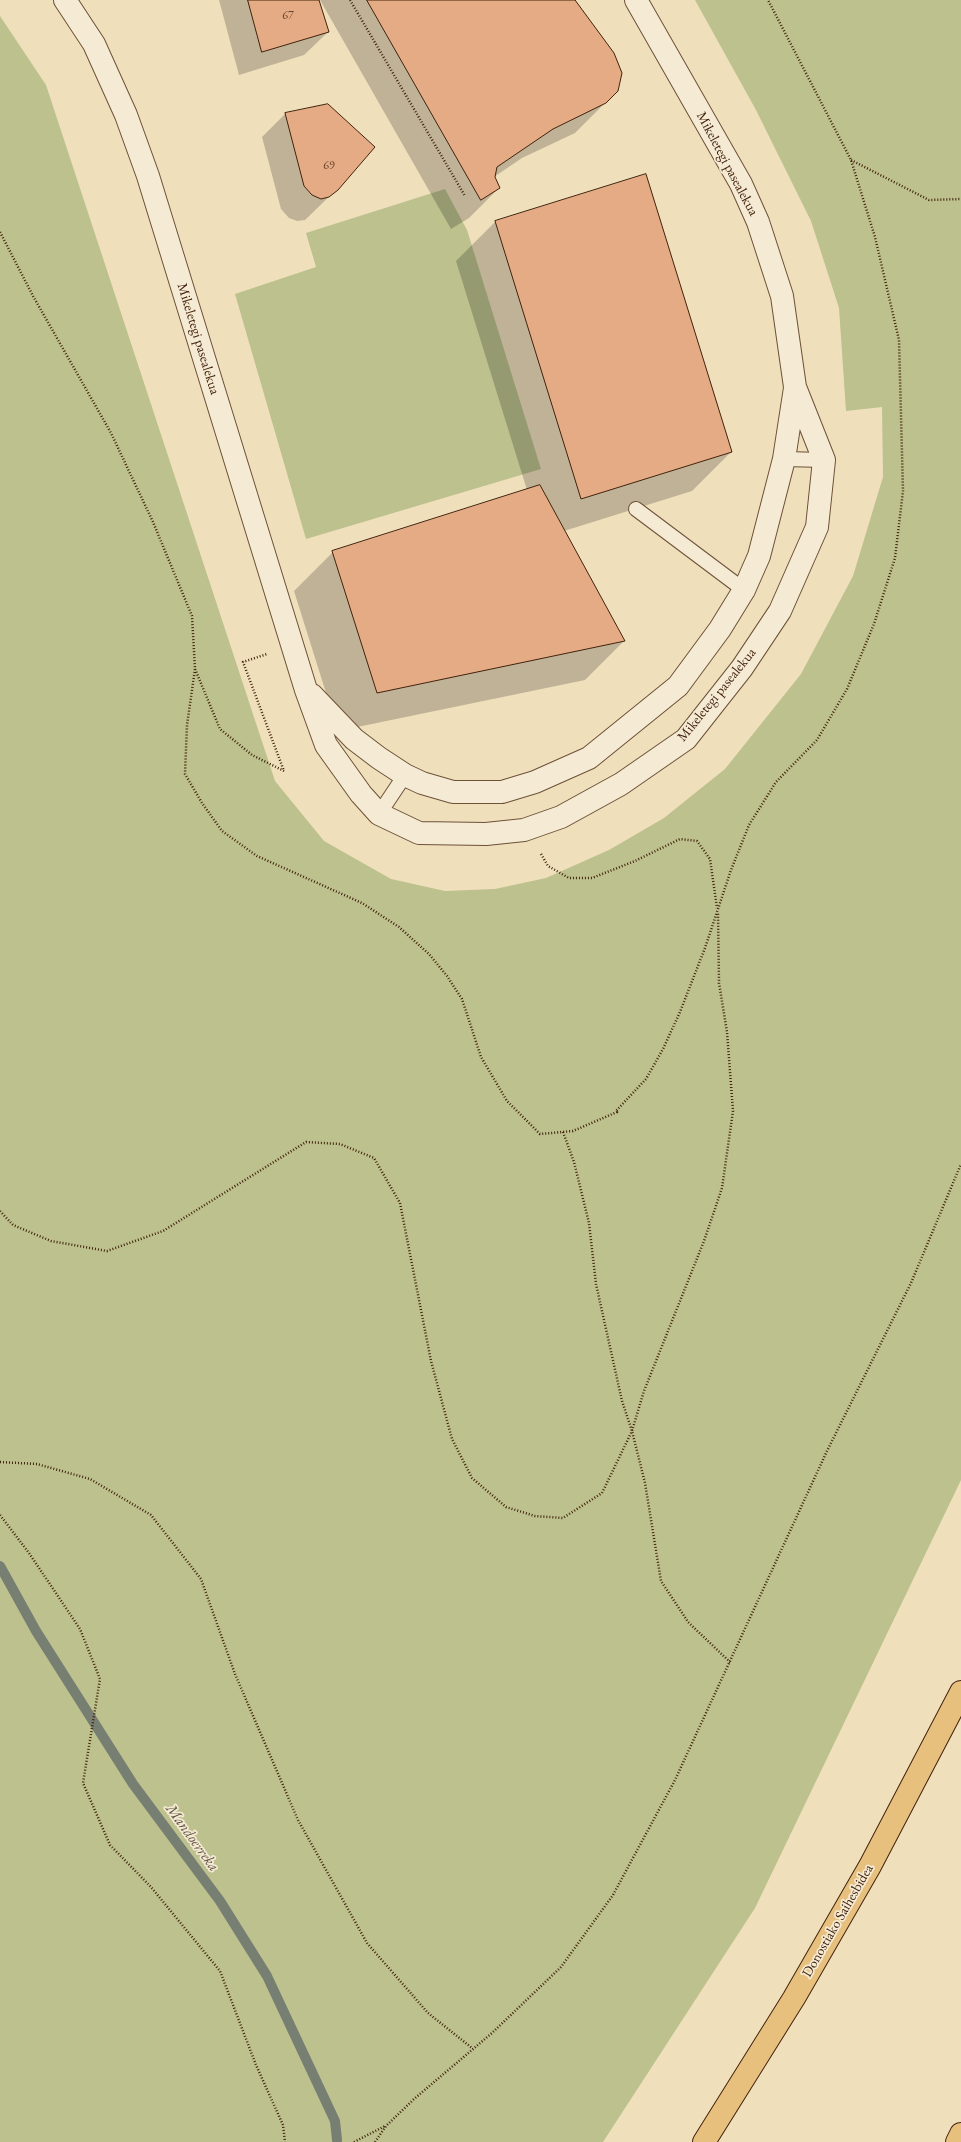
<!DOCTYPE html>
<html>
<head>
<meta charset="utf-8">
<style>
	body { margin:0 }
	canvas { display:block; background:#efdfbb }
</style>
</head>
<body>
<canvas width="961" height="2142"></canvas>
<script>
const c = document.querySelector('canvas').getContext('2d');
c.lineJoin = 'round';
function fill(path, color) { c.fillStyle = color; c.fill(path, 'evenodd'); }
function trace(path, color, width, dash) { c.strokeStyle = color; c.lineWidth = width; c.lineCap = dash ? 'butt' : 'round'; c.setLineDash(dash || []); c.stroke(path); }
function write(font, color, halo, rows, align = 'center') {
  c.font = font + ' "EB Garamond",serif'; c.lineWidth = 3.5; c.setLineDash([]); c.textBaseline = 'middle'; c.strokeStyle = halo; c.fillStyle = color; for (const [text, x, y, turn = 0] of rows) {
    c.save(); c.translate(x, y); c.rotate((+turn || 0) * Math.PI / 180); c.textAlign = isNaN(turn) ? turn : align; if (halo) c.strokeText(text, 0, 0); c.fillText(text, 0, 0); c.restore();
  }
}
fill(new Path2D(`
	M 695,0 L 961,0 L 961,1480 L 755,1908 L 603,2142 L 0,2142 L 0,16 L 46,85 L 275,781 L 324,841 L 391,879 L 445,891 L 495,889 L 546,878 L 609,850 L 664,818 L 725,769 L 801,674 L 853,576 L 883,477 L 882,407 L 846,411 L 839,308 L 811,221 L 756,110 Z
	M 445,189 L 467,230 L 541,469 L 306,539 L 235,294 L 316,267 L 306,233 Z`), '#bcc18e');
fill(new Path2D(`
	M 219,0 L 318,0 L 328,32 L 304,55 L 239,75 Z
	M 320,0 L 574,0 L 605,103 L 575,133 L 522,158 L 494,177 L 499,188 L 469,218 L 451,229 Z
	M 328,105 L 337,189 L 305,220 L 297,221 L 289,218 L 281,209 L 262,137 L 285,114 Z
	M 495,222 L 731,452 L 692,491 L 564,531 L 624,641 L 585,680 L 338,731 L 294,591 L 333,552 L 527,490 L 456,261 Z`), '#0003');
trace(new Path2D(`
	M 0,1566 L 36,1631 L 133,1784 L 220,1901 L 267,1976 L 335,2121 L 337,2140`), '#777e72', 10);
const building = new Path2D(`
	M 248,0 L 319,0 L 329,32 L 262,52 Z
	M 367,0 L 575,0 L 614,53 L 622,73 L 618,91 L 606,103 L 553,129 L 497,167 L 495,177 L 500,188 L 481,200 Z
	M 328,104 L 375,147 L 338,190 L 329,197 L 321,199 L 312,195 L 304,186 L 285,113 Z
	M 646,174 L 732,452 L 581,499 L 495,221 Z
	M 540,485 L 625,641 L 377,693 L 332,551 Z`);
fill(building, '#e4ab84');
trace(building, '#42220d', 1);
const lane = new Path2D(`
	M 784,459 L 824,460
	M 636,509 L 744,590
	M 379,814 L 405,775`);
const street = new Path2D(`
	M 65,0 L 94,44 L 126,115 L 148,176 L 306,690 L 326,745 L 361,794 L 379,814 L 419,833 L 486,834 L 524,830 L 561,817 L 621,784 L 686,739 L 742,668 L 780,611 L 817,527 L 824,460 L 795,387 L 782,296 L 758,222 L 741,184 L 636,0
	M 312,695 L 354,739 L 379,758 L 405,775 L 422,783 L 453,792 L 502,792 L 535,782 L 589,758 L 678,686 L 720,629 L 744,590 L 759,556 L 784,459 L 795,388`);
const highway = new Path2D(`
	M 704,2142 L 794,1998 L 870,1866 L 961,1692
	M 957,2142 L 961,2134`);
trace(lane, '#6d5138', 16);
trace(street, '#6d5138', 24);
trace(highway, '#42220d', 24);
trace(new Path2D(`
	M 350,0 L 465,196
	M 851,160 L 929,200 L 961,199
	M 0,232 L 33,296 L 111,433 L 153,522 L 192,616 L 195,669 L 187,725 L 185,774 L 202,803 L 222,831 L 257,856 L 362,903 L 399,927 L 429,954 L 447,976 L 462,999 L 481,1057 L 507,1101 L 540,1134 L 573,1131 L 617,1112 L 616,1111 L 646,1079 L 663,1049 L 680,1012 L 705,948 L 731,870 L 749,825 L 776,782 L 817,740 L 847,689 L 874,624 L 895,558 L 903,491 L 899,340 L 875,237 L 851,160 L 768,0
	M 195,669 L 220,729 L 252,755 L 284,771 L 243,662 L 267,654
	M 541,854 L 548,866 L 569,878 L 592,878 L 635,861 L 680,839 L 697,841 L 710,859 L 717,908
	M 563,1132 L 574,1162 L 589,1223 L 596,1284 L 622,1401 L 632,1431 L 645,1483 L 661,1581 L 688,1622 L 731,1663
	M 0,1211 L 13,1225 L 51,1241 L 107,1251 L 163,1231 L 306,1142 L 340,1144 L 374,1158 L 400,1203 L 431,1361 L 452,1439 L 472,1478 L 506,1507 L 535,1516 L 563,1518 L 602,1493 L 632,1431 L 644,1391 L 704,1241 L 722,1188 L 733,1111 L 727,1032 L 719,983 L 718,913
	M 0,1462 L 37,1464 L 90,1479 L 151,1515 L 201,1579 L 235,1674 L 298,1820 L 367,1943 L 428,2013 L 472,2048
	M 0,1515 L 29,1553 L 80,1629 L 100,1679 L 83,1783 L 110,1845 L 151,1887 L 220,1971 L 256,2065 L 283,2125 L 285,2142
	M 354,2142 L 385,2126
	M 375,2142 L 386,2126 L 414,2099 L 492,2033 L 561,1967 L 613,1895 L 675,1780 L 827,1451 L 911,1283 L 961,1164`), '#42220d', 2.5, [1, 2]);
trace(lane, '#f5ead3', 14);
trace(street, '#f5ead3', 22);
trace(highway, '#e8c07e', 22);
write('12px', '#6a442b', null, [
	["67",288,16],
	["69",329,166]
]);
write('14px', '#42220d', '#f5ead3', [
	["Mikeletegi pasealekua",727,164,62],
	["Mikeletegi pasealekua",198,339,73],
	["Mikeletegi pasealekua",717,695,-51],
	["Donostiako Saihesbidea",838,1921,-60]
]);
write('italic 15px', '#5c5040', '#f5ead3', [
	["Mandoerreka",192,1838,54]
]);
</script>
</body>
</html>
